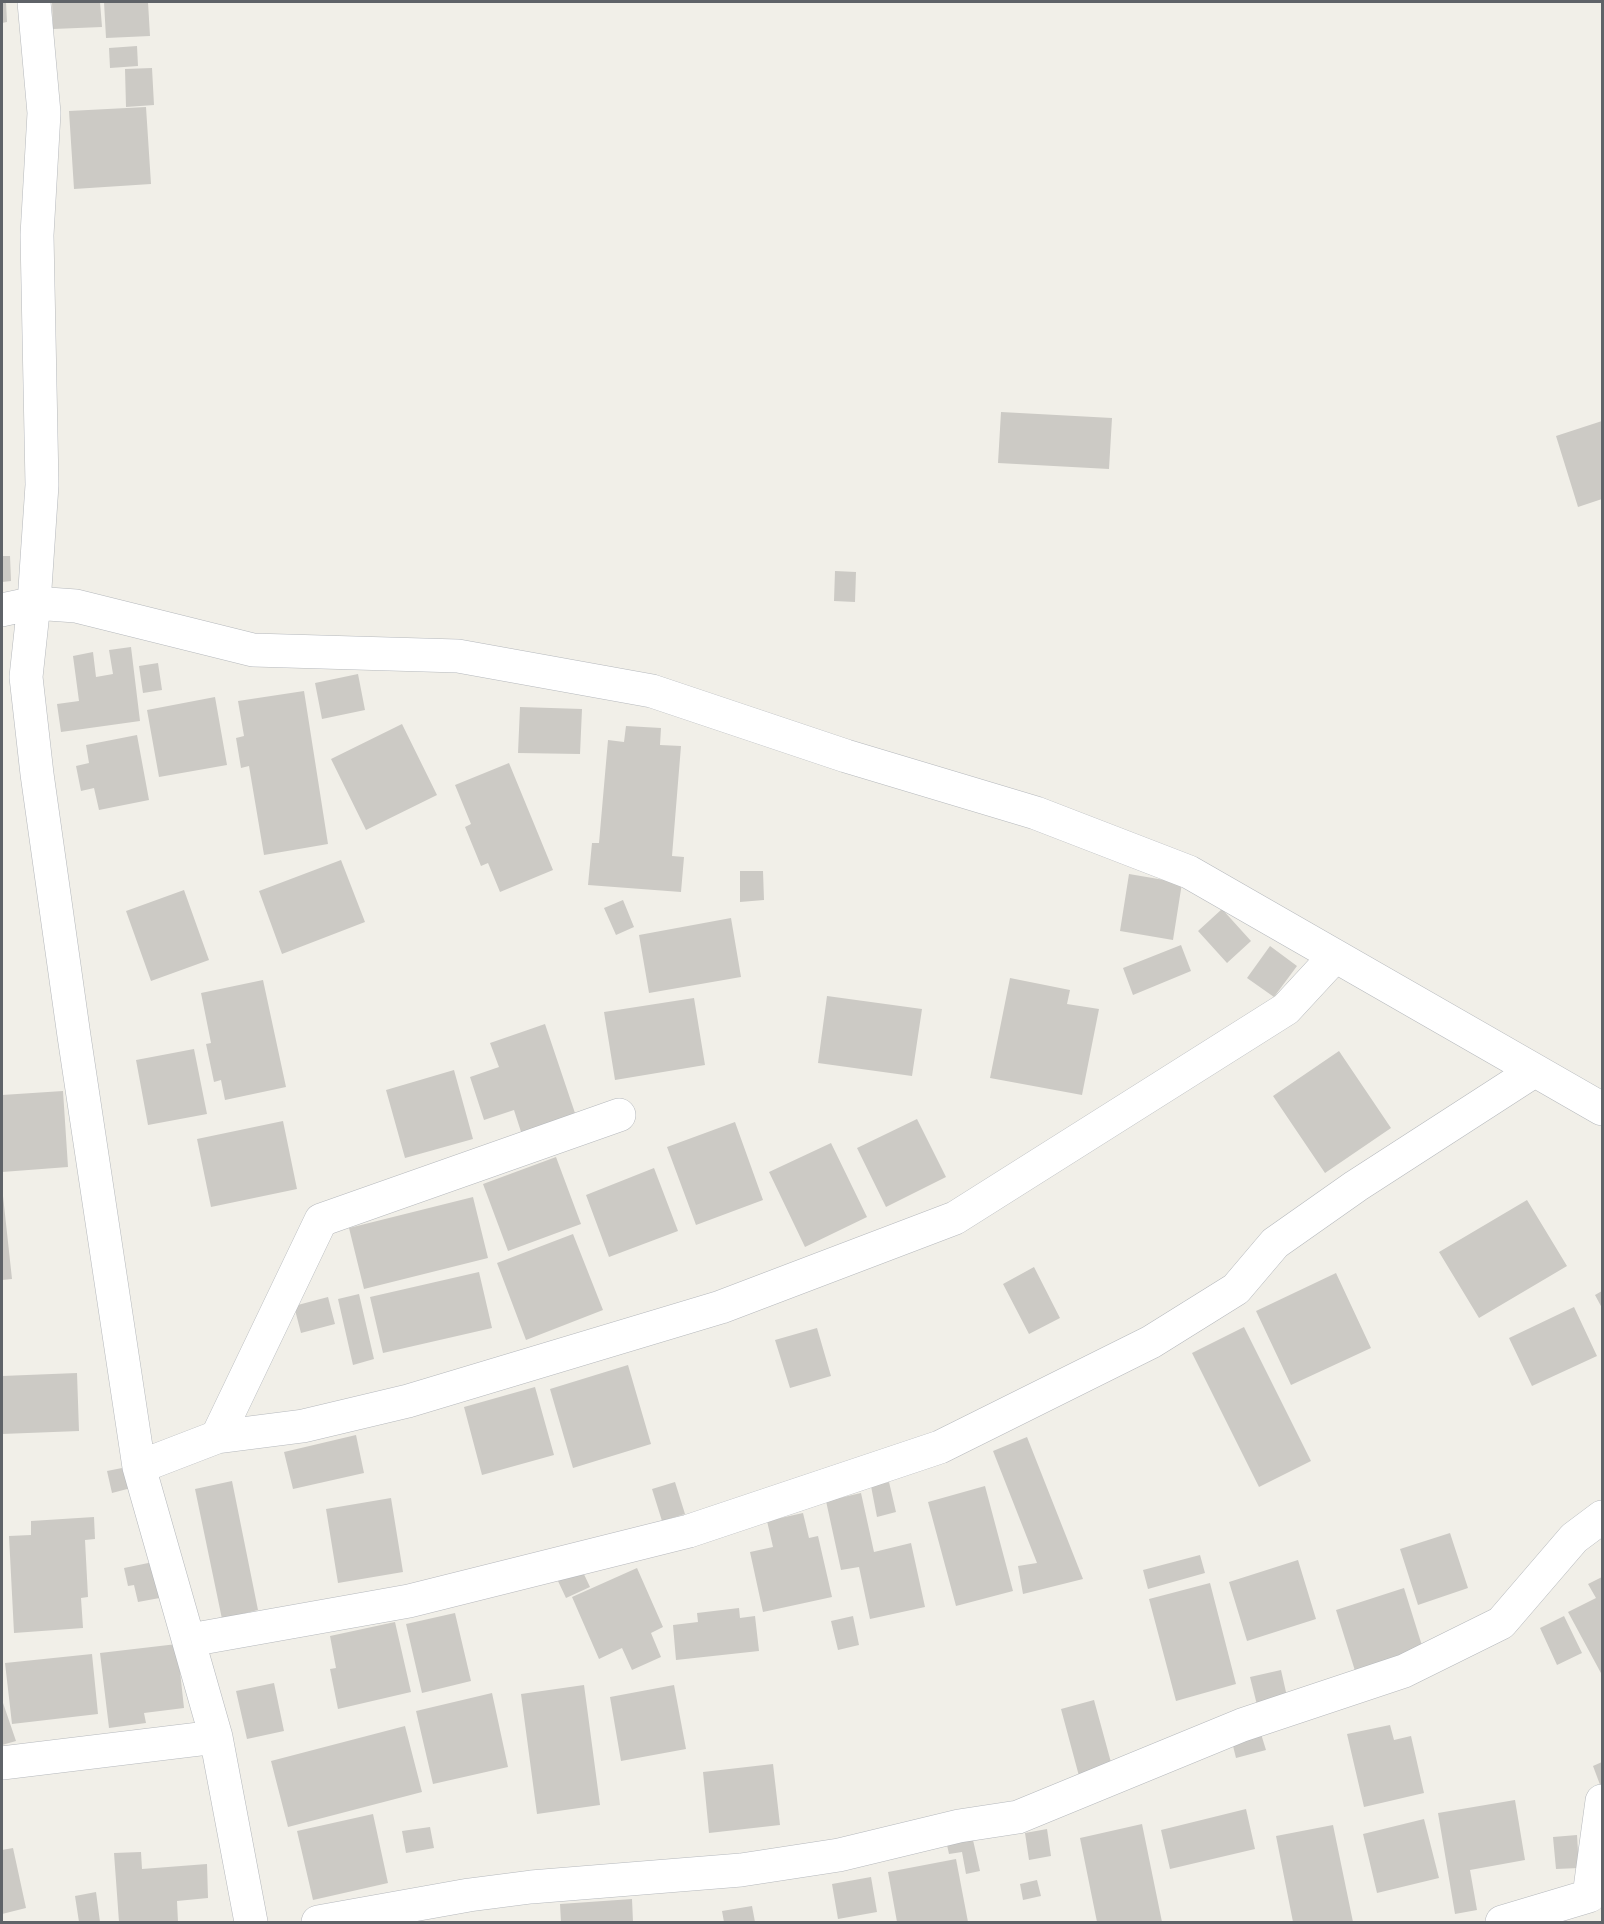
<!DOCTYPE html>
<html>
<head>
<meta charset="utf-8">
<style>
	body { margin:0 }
	#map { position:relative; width:1604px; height:1924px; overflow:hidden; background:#f1efe8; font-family:"Nunito Sans",sans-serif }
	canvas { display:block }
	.frame { position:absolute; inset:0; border:3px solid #5f6368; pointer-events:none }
</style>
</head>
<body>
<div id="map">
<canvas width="1604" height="1924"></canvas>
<div class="frame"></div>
</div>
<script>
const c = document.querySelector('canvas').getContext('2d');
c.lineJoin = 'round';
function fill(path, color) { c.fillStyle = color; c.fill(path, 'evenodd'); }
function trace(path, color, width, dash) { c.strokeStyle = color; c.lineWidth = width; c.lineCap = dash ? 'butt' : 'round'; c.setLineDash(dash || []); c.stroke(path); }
fill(new Path2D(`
	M 2,2 L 6,2 L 7,22 L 2,23 Z
	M 52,2 L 100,2 L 102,27 L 53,29 Z
	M 104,2 L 148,2 L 150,36 L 106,38 Z
	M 137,46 L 138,66 L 110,68 L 109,48 Z
	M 152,68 L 154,105 L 126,107 L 125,69 Z
	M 146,107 L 151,184 L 74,189 L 69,111 Z
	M 1001,412 L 1112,418 L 1109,469 L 998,463 Z
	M 1602,421 L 1602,499 L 1578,507 L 1556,436 Z
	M 2,556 L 10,556 L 11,581 L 2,582 Z
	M 835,571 L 856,572 L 855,602 L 834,601 Z
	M 131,647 L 140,721 L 61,732 L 57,704 L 79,701 L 73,656 L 93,652 L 96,677 L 113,674 L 109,650 Z
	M 158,663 L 162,690 L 143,693 L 139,666 Z
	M 358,674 L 365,710 L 322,719 L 315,683 Z
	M 304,691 L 328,844 L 264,855 L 249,766 L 241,768 L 236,738 L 244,736 L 238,701 Z
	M 215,697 L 227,765 L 159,777 L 147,710 Z
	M 520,707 L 582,709 L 580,754 L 518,753 Z
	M 402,724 L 437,795 L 366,830 L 331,759 Z
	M 626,726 L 661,728 L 660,745 L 681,746 L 672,856 L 684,857 L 681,892 L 588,885 L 592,843 L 599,843 L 608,740 L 624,742 Z
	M 137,735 L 149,800 L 99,810 L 94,788 L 81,791 L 76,766 L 89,763 L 86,745 Z
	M 509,763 L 553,870 L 500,892 L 488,863 L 481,866 L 465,827 L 471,824 L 455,785 Z
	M 341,860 L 365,922 L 282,954 L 259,891 Z
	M 740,871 L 763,871 L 764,900 L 740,902 Z
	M 1129,874 L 1182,883 L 1173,940 L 1120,931 Z
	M 184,890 L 209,960 L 151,981 L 126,911 Z
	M 623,900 L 634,927 L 616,935 L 604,908 Z
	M 1222,909 L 1251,941 L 1227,963 L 1198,931 Z
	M 731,918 L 741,977 L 649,993 L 639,935 Z
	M 1181,945 L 1191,971 L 1133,995 L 1123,968 Z
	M 1270,946 L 1297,966 L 1274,997 L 1247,978 Z
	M 1010,978 L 1070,990 L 1067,1004 L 1099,1009 L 1082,1095 L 990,1078 Z
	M 263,980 L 286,1087 L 225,1100 L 221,1080 L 214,1082 L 206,1044 L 211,1043 L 201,993 Z
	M 827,996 L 922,1009 L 912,1076 L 818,1063 Z
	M 694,998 L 705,1065 L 615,1080 L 604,1012 Z
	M 545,1024 L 577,1119 L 523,1138 L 514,1110 L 484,1120 L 470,1077 L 499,1067 L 490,1043 Z
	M 194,1049 L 207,1114 L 148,1125 L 136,1060 Z
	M 1339,1051 L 1391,1128 L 1325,1173 L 1273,1096 Z
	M 454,1070 L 473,1139 L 405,1158 L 386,1090 Z
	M 63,1091 L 68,1167 L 2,1172 L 2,1095 Z
	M 917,1119 L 946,1177 L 886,1207 L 857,1148 Z
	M 283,1121 L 297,1189 L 211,1207 L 197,1139 Z
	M 735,1122 L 763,1200 L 696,1225 L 667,1147 Z
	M 831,1143 L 867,1217 L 805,1247 L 769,1172 Z
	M 556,1157 L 581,1224 L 508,1251 L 483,1184 Z
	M 654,1168 L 678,1231 L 609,1257 L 586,1195 Z
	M 2,1196 L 3,1196 L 12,1279 L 2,1280 Z
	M 473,1197 L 488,1258 L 364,1289 L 349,1228 Z
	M 1527,1200 L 1567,1266 L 1479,1318 L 1439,1252 Z
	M 573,1234 L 603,1310 L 526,1340 L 497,1263 Z
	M 1034,1267 L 1060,1318 L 1029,1334 L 1003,1284 Z
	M 479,1272 L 492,1328 L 383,1353 L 370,1297 Z
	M 1336,1273 L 1371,1348 L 1291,1385 L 1256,1311 Z
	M 1602,1291 L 1602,1308 L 1595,1295 Z
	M 359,1294 L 374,1359 L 353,1365 L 338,1299 Z
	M 328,1297 L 335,1324 L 301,1333 L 294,1306 Z
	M 1574,1307 L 1597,1356 L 1532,1386 L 1509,1338 Z
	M 1244,1327 L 1311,1461 L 1259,1487 L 1192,1353 Z
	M 817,1328 L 831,1376 L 790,1388 L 775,1340 Z
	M 628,1365 L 651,1444 L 573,1468 L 550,1389 Z
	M 77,1373 L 79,1431 L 2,1434 L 2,1376 Z
	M 535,1387 L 554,1455 L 482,1475 L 464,1407 Z
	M 356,1435 L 364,1473 L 293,1489 L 284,1452 Z
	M 1027,1437 L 1083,1579 L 1023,1594 L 1018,1566 L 1037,1563 L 993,1451 Z
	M 127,1467 L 131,1488 L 112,1493 L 107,1471 Z
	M 232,1481 L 258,1610 L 222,1619 L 195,1489 Z
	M 675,1482 L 685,1514 L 662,1521 L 652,1489 Z
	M 889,1482 L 896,1512 L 877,1517 L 871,1486 Z
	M 985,1486 L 1013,1591 L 956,1606 L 928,1502 Z
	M 861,1493 L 874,1552 L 911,1543 L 925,1607 L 870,1619 L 859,1567 L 841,1570 L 826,1501 Z
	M 391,1498 L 403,1572 L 338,1583 L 326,1509 Z
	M 803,1513 L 809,1538 L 818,1536 L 832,1597 L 763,1612 L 750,1552 L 773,1547 L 767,1521 Z
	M 94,1517 L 95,1539 L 85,1540 L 88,1597 L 81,1598 L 83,1628 L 14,1633 L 9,1536 L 31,1535 L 31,1521 Z
	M 1450,1533 L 1468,1588 L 1418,1605 L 1400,1549 Z
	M 1200,1555 L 1205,1573 L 1148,1589 L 1143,1570 Z
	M 1298,1560 L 1316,1619 L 1247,1641 L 1229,1582 Z
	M 158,1561 L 165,1597 L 138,1602 L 134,1585 L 128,1586 L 124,1568 Z
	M 637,1568 L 663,1627 L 651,1633 L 661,1657 L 632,1670 L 622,1648 L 599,1659 L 572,1597 Z
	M 582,1570 L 590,1587 L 566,1598 L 558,1581 Z
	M 1602,1577 L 1602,1675 L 1568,1612 L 1596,1598 L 1588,1584 Z
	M 1210,1583 L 1236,1684 L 1176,1701 L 1149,1599 Z
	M 1404,1588 L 1424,1652 L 1356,1674 L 1336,1610 Z
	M 739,1608 L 740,1618 L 755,1616 L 759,1651 L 676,1660 L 673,1625 L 698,1622 L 697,1613 Z
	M 455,1613 L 471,1681 L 422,1693 L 406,1624 Z
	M 853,1616 L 859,1645 L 838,1650 L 831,1621 Z
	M 1564,1616 L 1582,1653 L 1557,1665 L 1540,1628 Z
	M 395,1622 L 411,1692 L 338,1709 L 330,1669 L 336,1668 L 330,1636 Z
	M 177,1644 L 184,1708 L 144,1713 L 146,1723 L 109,1728 L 100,1653 Z
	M 92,1654 L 98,1714 L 12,1724 L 5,1663 Z
	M 1281,1670 L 1288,1701 L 1258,1709 L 1250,1677 Z
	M 274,1683 L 284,1731 L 247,1739 L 236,1691 Z
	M 584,1685 L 600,1805 L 537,1814 L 521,1694 Z
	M 674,1685 L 686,1749 L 621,1761 L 610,1697 Z
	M 492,1693 L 508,1767 L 433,1784 L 416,1711 Z
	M 2,1700 L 16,1741 L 2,1745 Z
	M 1094,1700 L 1112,1766 L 1079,1776 L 1061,1709 Z
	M 1390,1725 L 1394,1740 L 1411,1736 L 1424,1793 L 1364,1807 L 1347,1734 Z
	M 405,1726 L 422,1792 L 288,1827 L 271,1761 Z
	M 1261,1734 L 1266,1750 L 1236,1758 L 1232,1742 Z
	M 1602,1762 L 1602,1790 L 1593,1766 Z
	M 773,1764 L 780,1825 L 709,1833 L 703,1772 Z
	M 1515,1800 L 1525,1860 L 1470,1870 L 1477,1910 L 1455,1914 L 1438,1813 Z
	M 1246,1809 L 1255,1849 L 1170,1869 L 1161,1830 Z
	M 373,1814 L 388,1883 L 313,1900 L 297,1831 Z
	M 1424,1819 L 1439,1878 L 1377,1893 L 1363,1834 Z
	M 1142,1824 L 1162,1922 L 1097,1922 L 1080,1838 Z
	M 1333,1825 L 1353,1922 L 1293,1922 L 1276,1836 Z
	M 430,1827 L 434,1848 L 406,1853 L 402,1831 Z
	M 1047,1829 L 1051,1856 L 1029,1860 L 1025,1833 Z
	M 1577,1835 L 1579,1868 L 1556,1869 L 1553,1837 Z
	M 973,1840 L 980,1871 L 966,1874 L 962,1852 L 949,1854 L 947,1845 Z
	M 13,1848 L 26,1908 L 2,1914 L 2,1850 Z
	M 141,1852 L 142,1869 L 207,1864 L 208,1898 L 177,1901 L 178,1922 L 119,1922 L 114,1853 Z
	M 956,1859 L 968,1922 L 897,1922 L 888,1872 Z
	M 871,1877 L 877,1912 L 838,1919 L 832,1884 Z
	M 1037,1880 L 1041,1896 L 1023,1900 L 1020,1884 Z
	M 96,1892 L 100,1922 L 79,1922 L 75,1896 Z
	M 632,1899 L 633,1922 L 561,1922 L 560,1904 Z
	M 752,1906 L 755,1922 L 724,1922 L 722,1911 Z`), '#cccac5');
const street = new Path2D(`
	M 34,2 L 44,113 L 37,235 L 42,485 L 34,603 L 26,677 L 37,774 L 74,1036 L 139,1467 L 216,1737 L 251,1922
	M 2,610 L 34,603 L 76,606 L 253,650 L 458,656 L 652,691 L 846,756 L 1036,813 L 1189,872 L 1602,1109
	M 217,1437 L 321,1220 L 619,1115
	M 139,1467 L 217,1437 L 303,1426 L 408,1401 L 721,1307 L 955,1218 L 1286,1009 L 1335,956
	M 190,1640 L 409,1601 L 689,1531 L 940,1447 L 1151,1342 L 1236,1289 L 1275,1243 L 1356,1186 L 1534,1071
	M 2,1763 L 216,1737
	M 318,1922 L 469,1895 L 531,1887 L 741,1870 L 839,1855 L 959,1826 L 1018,1817 L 1242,1725 L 1404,1671 L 1501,1623 L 1574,1538 L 1602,1517
	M 1502,1922 L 1589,1896 L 1602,1801`);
trace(street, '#b5b8bc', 34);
trace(street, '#fff', 33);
</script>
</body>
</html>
